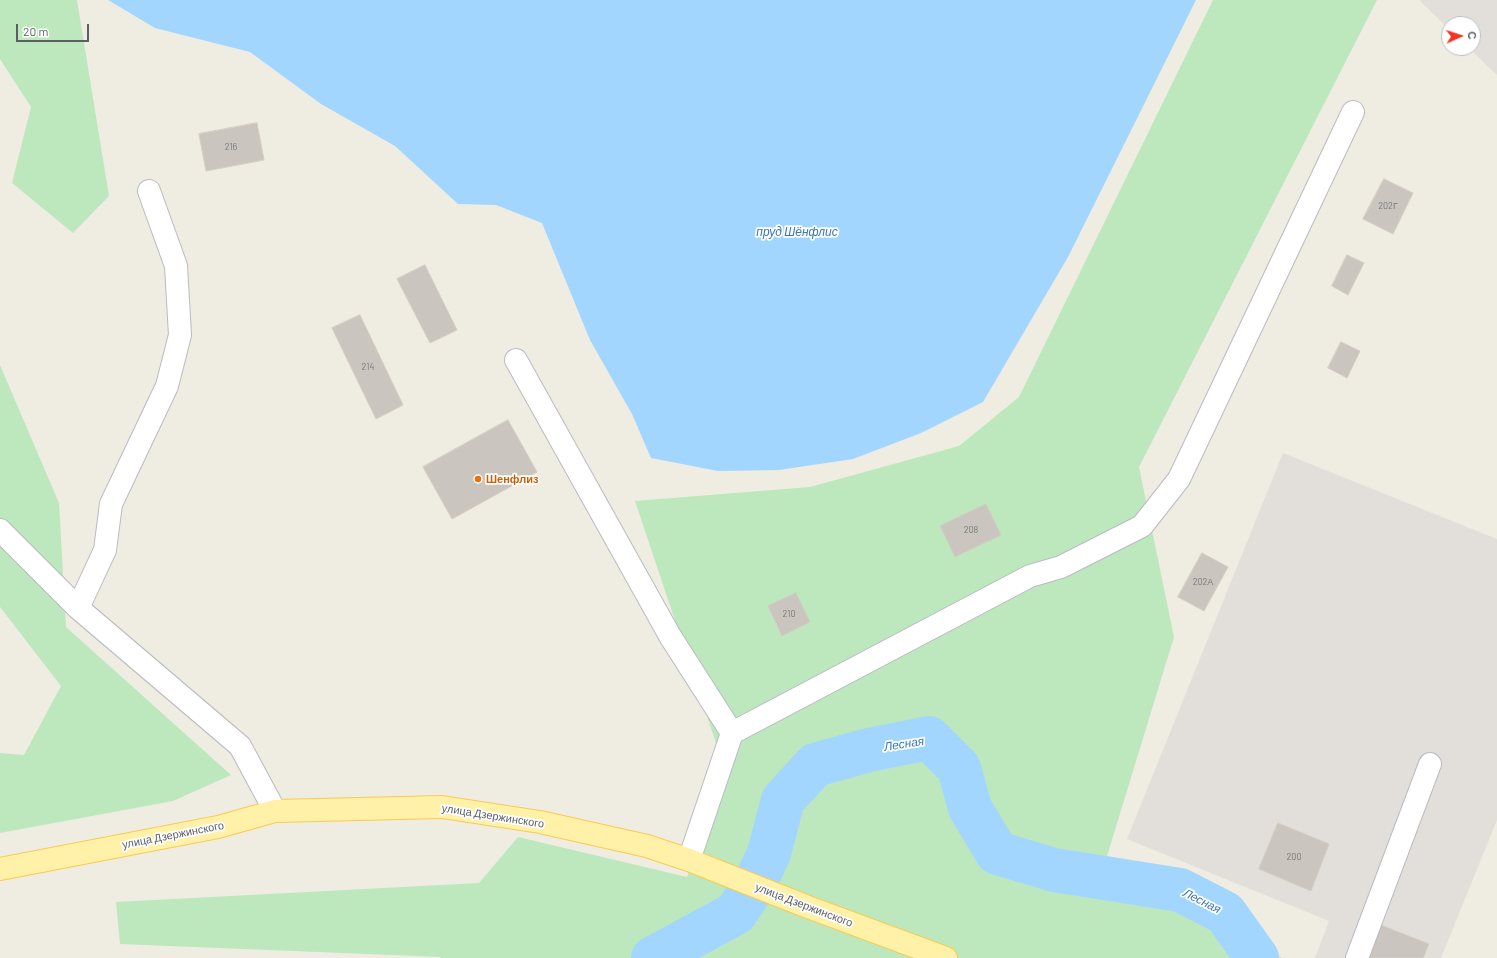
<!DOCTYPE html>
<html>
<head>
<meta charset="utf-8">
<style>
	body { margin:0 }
	#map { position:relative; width:1497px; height:958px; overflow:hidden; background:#efece2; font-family:Barlow,sans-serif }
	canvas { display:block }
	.north { position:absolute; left:1441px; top:16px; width:40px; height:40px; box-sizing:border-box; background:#fff; border:1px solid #bdbfc1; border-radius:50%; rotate:87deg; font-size:11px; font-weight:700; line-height:16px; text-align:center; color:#5b5f64 }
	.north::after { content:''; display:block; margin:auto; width:14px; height:18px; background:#f43322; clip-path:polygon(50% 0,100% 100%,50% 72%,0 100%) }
	.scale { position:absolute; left:16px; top:24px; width:73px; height:18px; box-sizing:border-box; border:2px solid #5b5f64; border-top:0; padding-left:5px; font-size:12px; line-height:14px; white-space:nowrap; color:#5b5f64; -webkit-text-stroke:3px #fff; paint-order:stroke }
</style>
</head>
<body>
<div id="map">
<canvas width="1497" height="958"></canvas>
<div class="north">С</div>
<div class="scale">20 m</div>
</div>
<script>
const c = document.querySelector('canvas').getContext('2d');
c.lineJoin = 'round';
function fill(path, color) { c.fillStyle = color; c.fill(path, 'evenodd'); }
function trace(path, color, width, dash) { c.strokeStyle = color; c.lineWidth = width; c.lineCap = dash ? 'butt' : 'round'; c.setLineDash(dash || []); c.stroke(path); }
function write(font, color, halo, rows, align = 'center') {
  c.font = font + ' Barlow,sans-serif'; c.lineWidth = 3.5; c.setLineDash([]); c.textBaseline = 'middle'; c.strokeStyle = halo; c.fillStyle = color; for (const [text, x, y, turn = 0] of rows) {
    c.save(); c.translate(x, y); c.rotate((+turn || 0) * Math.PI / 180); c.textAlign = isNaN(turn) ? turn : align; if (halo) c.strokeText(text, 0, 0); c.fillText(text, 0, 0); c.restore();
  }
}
fill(new Path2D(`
	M 1419,0 L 1497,0 L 1497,75 L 1469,48 L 1473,48 L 1473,24 L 1449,24 L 1449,29 Z
	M 1283,453 L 1497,539 L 1497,820 L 1441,958 L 1315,958 L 1329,921 L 1127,839 Z`), '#e2dfda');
fill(new Path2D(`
	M 0,0 L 77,0 L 109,196 L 73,233 L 12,183 L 31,107 L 0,59 Z
	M 1213,0 L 1377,0 L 1139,467 L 1174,637 L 1104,866 L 1222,924 L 1282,958 L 440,958 L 441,957 L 120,944 L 116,902 L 479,883 L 518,837 L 687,877 L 728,779 L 635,501 L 810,487 L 959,446 L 1019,397 Z
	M 0,365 L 59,503 L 66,627 L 231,775 L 173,801 L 0,833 L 0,753 L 24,755 L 61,686 L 0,607 Z`), '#bde8bd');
fill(new Path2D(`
	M 108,0 L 1196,0 L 1068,257 L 983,402 L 921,433 L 853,459 L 779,470 L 718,471 L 651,458 L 632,414 L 590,340 L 542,223 L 496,205 L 458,204 L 395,146 L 321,104 L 250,52 L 155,28 Z`), '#a2d6ff');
trace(new Path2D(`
	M 653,958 L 736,913 L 753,887 L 769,853 L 783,800 L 815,765 L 869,750 L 929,738 L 959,768 L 970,808 L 997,853 L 1054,870 L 1180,890 L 1225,913 L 1257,958`), '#a2d6ff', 44);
const building = new Path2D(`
	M 257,123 L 264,160 L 206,171 L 199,134 Z
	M 1384,179 L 1413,193 L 1393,234 L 1363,219 Z
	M 1347,255 L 1364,263 L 1348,295 L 1332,286 Z
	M 425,265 L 457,330 L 430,343 L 397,279 Z
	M 360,315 L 403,405 L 376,419 L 332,328 Z
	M 1341,342 L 1360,351 L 1347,378 L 1328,368 Z
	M 508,420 L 537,472 L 452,519 L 423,467 Z
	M 986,504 L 1001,535 L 955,557 L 940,526 Z
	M 1202,553 L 1228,567 L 1204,611 L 1178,597 Z
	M 796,593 L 810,622 L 782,636 L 768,606 Z
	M 1278,823 L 1329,844 L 1311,891 L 1259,869 Z
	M 1378,924 L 1429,944 L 1423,958 L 1364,958 Z`);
fill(building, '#cac6bf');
trace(building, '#d4cec0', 1);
const minor = new Path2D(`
	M 516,360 L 670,636 L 732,733
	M 0,530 L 78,608 L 240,746 L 275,811
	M 78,608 L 105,550 L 111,504 L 167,386 L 180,335 L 176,266 L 149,191
	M 689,860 L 732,733 L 1030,576 L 1061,567 L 1142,526 L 1179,479 L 1353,112
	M 1357,958 L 1430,764`);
const major = new Path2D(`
	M 0,869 L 218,827 L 275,811 L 442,807 L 540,822 L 647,846 L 689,860 L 808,907 L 946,958`);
trace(minor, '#b8bbc0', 24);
trace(major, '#fbca4f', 24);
trace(minor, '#fff', 22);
trace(major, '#fff1a7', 22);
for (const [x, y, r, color] of [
	[478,479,4,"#e8710a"]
]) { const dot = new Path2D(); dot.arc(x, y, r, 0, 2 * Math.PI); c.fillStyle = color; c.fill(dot); trace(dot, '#fff', 1.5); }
write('9px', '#77797b', null, [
	["216",231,147],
	["202Г",1388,206],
	["214",368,367],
	["208",971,530],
	["202А",1203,582],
	["210",789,614],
	["200",1294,857]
]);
write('bold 11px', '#c56008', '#fff', [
	["Шенфлиз",486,479]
], 'left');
write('11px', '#5b5f64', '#fff', [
	["улица Дзержинского",493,816,9],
	["улица Дзержинского",173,835,-11],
	["улица Дзержинского",804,905,21]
]);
write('italic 12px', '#3877b8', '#fff', [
	["пруд Шёнфлис",797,232],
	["Лесная",904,744,-9],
	["Лесная",1202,901,27]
]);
</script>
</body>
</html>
